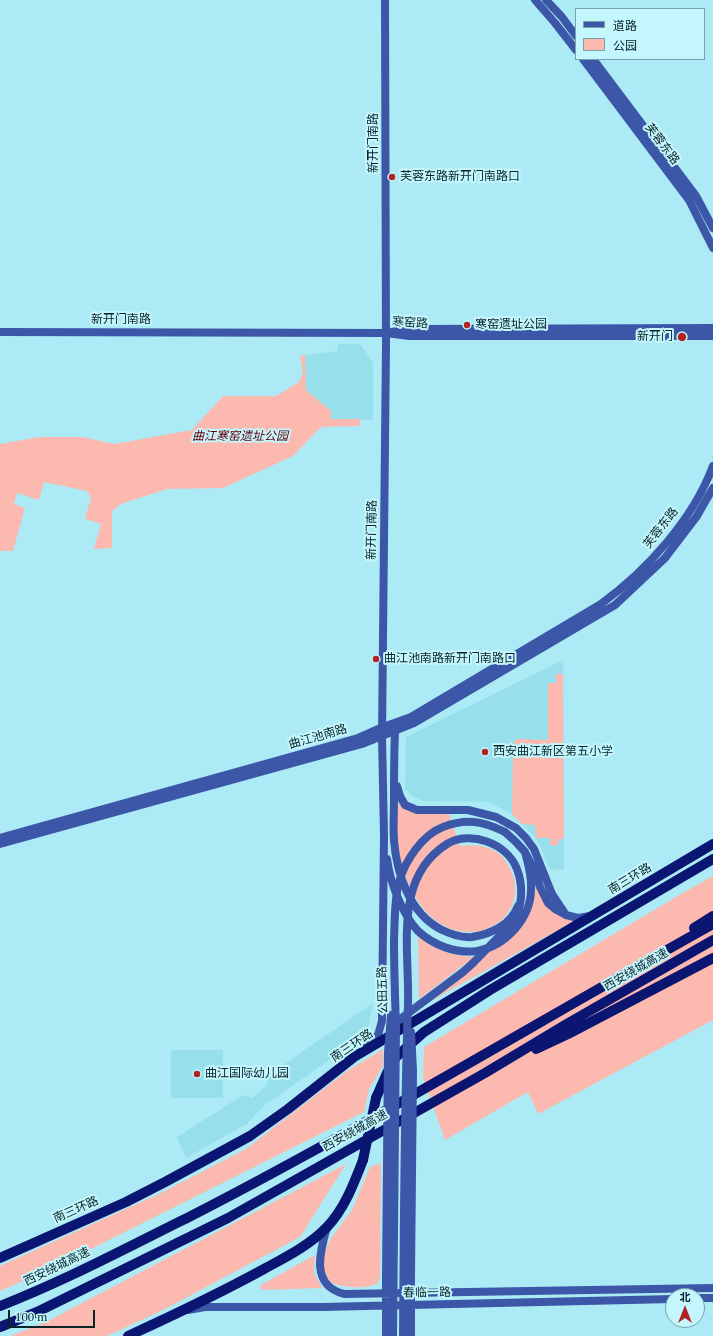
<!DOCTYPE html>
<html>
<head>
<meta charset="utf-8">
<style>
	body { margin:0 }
	#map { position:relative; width:713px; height:1336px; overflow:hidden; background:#acebf5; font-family:"PT Serif","Noto Sans SC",serif }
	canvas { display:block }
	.legend { position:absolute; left:575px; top:8px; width:130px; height:52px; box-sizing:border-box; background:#c4f6fe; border:1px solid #79a2a8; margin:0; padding:5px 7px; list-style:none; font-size:12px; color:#092327 }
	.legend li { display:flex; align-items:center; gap:8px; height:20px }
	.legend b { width:20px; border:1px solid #79a2a8 }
	.north { position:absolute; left:665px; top:1288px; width:40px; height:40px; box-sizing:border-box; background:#c4f6fe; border:1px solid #79a2a8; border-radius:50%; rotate:0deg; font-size:11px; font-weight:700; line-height:16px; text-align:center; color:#092327 }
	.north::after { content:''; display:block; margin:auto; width:14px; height:18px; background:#b32321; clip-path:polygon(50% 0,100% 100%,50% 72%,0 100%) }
	.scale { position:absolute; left:8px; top:1310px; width:87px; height:18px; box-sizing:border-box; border:2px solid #092327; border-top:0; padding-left:5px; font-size:12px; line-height:14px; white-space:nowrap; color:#092327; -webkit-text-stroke:3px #c4f6fe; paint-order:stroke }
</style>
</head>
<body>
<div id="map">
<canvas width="713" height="1336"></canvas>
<ul class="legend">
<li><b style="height:5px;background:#3c57a7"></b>道路</li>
<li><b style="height:11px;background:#fcb9b0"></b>公园</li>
</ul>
<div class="north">北</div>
<div class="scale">100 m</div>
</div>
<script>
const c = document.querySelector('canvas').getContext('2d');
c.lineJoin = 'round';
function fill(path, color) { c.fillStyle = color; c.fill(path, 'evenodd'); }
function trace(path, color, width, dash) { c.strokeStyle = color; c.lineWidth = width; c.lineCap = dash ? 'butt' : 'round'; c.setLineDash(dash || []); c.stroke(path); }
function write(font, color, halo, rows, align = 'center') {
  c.font = font + ' "PT Serif","Noto Sans SC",serif'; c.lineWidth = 4; c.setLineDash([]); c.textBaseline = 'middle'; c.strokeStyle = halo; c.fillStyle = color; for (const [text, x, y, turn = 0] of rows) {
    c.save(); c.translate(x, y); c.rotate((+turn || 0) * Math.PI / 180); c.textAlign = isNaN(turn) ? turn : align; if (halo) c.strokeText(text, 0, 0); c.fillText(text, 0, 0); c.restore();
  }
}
fill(new Path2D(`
	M 338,344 L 360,344 L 373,362 L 373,420 L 331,419 L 331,411 L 306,390 L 305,355 L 337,351 Z
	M 563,660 L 564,869 L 550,870 L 537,839 L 512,814 L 488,802 L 424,801 L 414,797 L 405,789 L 406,737 Z
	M 373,1003 L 367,1035 L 345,1049 L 265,1105 L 247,1124 L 186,1158 L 177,1137 L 243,1095 L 252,1098 L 266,1086 L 270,1074 Z
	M 171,1050 L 223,1050 L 223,1098 L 171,1098 Z`), '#97e0eb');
fill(new Path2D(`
	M 305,355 L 306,390 L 331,411 L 331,419 L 360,419 L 360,426 L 323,427 L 319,429 L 293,456 L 223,488 L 167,489 L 121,504 L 112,511 L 112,548 L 94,549 L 101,524 L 85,519 L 91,497 L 87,491 L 44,482 L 39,500 L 17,493 L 14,504 L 25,508 L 13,551 L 0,551 L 0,444 L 40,437 L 83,437 L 114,444 L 192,430 L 223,396 L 276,396 L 299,382 L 303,372 L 300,356 Z
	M 556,674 L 563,674 L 564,839 L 559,839 L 558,845 L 550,845 L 550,838 L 536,838 L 535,825 L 522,824 L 512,814 L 513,745 L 516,739 L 548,740 L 548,683 L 556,683 Z
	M 399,802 L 405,808 L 449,814 L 460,846 C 476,844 497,846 506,862 C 511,869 515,879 515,887 C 517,917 487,937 459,931 C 409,921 390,846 399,802 Z
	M 713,876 L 713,1020 L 538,1114 L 528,1092 L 445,1140 L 423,1078 L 424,1047 L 681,894 Z
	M 536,885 C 548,907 548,914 574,921 L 422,1006 L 491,950 C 519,937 534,916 536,885 Z
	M 418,937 C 439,951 448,955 474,957 L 419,999 Z
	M 383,1049 L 383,1066 L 369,1089 L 364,1112 L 53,1268 L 0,1291 L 0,1266 L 161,1193 L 246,1149 L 347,1071 Z
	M 381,1163 L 380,1276 L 378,1283 C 366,1290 343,1288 330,1282 L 323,1270 L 324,1254 L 331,1238 L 352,1210 L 370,1167 Z
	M 346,1164 L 300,1237 L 163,1310 L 107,1336 L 10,1336 L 44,1323 Z
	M 315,1255 L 314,1273 L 322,1288 L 263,1290 L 260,1287 L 261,1285 Z`), '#fcb9b0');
trace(new Path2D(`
	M 535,0 L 555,23 L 576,50
	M 546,0 L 562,17 L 576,36
	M 583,59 L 689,200 L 713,248
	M 593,59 L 696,196 L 713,228
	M 0,332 L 386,333 L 409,336 L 713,336
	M 392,332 L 409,329 L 713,328
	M 391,730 L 395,732 C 394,754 394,776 394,799 C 394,813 393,827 394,841 C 397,874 409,912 440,929 C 450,934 461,938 472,937 C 491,934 511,925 518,906
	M 397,786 L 400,796 L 405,805 L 417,810 L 468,810 L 496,817 L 516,828 L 526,838 L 534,849 L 552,894 L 566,915
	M 505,832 L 516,842 L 525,852 L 535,871 L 540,887 L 548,903 L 555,909 L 566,915 L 578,918 L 590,916
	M 0,838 L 358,738 L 383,727 L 411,717 L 601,604 C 647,570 693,520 713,466
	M 0,844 L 362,744 L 414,723 L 615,605 L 665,558 L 697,516 L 713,488
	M 387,859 C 390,882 402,914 418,931 C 433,945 456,954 477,951 C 506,946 531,918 531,889 C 532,876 528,864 525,852
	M 391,1026 L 463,972 L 473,963
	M 367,1045 L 378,1035 L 382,1021 L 384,835 L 382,736 L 386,345 L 385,0
	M 327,1227 C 320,1252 310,1285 344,1294 L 713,1288
	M 411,1275 L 411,1336
	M 697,1298 L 713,1298
	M 188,1310 L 205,1307 L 322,1307 L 673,1299
	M 386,1336 L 386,1276`), '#3c57a7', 8);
trace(new Path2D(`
	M 694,928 L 713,916
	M 536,1049 L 568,1034 L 713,958
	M 376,1098 L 387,1073 L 396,1057 L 424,1032 L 490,990 L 713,859
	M 0,1258 L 126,1202 L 165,1182 L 250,1136 L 288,1109 L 354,1057 L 713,844
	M 0,1306 C 65,1281 128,1247 191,1216 C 368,1125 539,1021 713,924
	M 0,1327 L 37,1312 L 228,1218 L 485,1073 L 565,1025 L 713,940
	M 128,1336 C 174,1315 220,1293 264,1269 C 286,1257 310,1245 327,1227 C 345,1208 354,1183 363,1160`), '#0b1673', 10);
trace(new Path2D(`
	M 411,1275 L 413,1070 L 411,1032
	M 386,1276 L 388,1052 L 391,1015
	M 393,1336 L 396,1026 C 395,997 394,969 394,940 C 395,921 394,901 399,882 C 405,861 422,835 443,827 C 466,818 483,821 505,832
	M 403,1336 C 404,1226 404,1115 408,1005 C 409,969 403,931 411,896 C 416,875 428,856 447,844 C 470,830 507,843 517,869 C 523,885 522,903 516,919 L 473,963`), '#3c57a7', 8);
trace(new Path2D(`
	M 363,1160 L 376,1098`), '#0b1673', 10);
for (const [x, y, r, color] of [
	[392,177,4,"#b32321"],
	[467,325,4,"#b32321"],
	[682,337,5,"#b32321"],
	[376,659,4,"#b32321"],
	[485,752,4,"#b32321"],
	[197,1074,4,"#b32321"]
]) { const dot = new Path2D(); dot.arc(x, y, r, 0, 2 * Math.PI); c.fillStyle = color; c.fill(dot); trace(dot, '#c4f6fe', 1.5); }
write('12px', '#092327', '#c4f6fe', [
	["新开门南路",374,143,-90],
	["芙蓉东路",662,144,53],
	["新开门南路",121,320],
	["寒窑路",410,323,4],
	["芙蓉东路",661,528,-52],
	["新开门南路",372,530,-89],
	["曲江池南路",318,737,-16],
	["南三环路",630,879,-31],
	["西安绕城高速",636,970,-30],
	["公田五路",383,990,-92],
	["南三环路",352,1046,-34],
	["西安绕城高速",355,1131,-29],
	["南三环路",76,1210,-24],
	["西安绕城高速",57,1267,-26],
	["春临一路",427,1293,-1]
]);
write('12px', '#092327', '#c4f6fe', [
	["芙蓉东路新开门南路口",400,177],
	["寒窑遗址公园",475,325],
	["新开门",673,337,"right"],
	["曲江池南路新开门南路口",384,659],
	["西安曲江新区第五小学",493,752],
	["曲江国际幼儿园",205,1074]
], 'left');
write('italic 12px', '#670106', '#c4f6fe', [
	["曲江寒窑遗址公园",240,437]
]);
</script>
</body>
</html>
